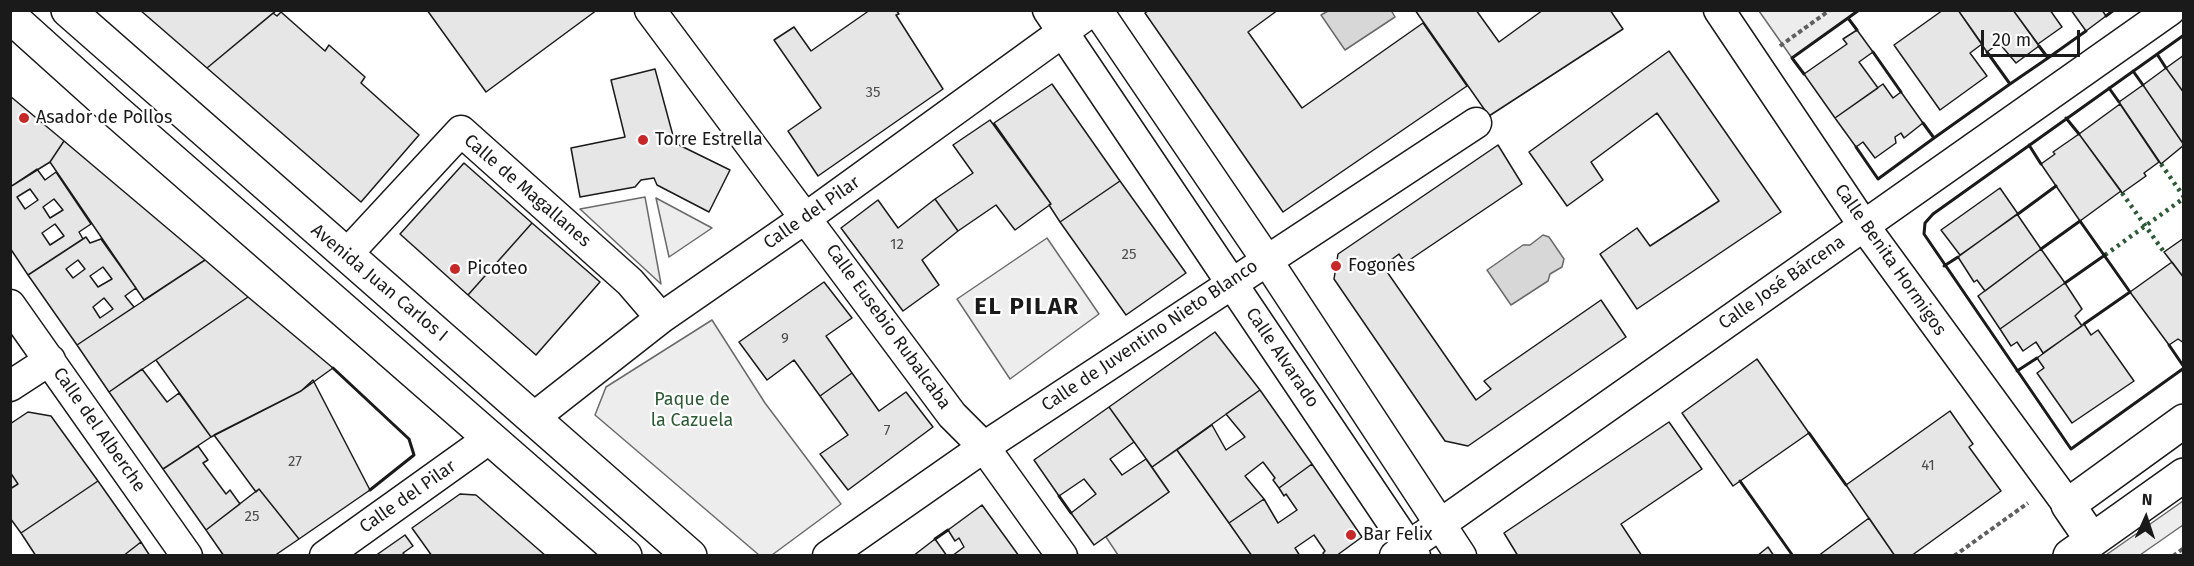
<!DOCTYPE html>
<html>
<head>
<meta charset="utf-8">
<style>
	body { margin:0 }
	#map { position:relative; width:2194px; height:566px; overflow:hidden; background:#fff; font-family:"Fira Sans",sans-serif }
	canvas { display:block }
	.frame { position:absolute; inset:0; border:12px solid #1a1a1a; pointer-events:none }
	.north { position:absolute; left:2116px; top:488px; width:60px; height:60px; -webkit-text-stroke:4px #fff; paint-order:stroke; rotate:3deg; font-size:16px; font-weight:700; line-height:24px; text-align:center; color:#1a1a1a }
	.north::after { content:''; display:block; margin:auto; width:21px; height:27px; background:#1a1a1a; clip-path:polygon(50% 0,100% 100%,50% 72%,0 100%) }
	.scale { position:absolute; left:1981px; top:30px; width:99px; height:27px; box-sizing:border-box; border:3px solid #1a1a1a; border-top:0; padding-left:8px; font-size:18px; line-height:21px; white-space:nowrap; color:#1a1a1a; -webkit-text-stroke:4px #fff; paint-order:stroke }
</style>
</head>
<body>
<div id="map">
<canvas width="2194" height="566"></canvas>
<div class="frame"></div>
<div class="north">N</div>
<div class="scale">20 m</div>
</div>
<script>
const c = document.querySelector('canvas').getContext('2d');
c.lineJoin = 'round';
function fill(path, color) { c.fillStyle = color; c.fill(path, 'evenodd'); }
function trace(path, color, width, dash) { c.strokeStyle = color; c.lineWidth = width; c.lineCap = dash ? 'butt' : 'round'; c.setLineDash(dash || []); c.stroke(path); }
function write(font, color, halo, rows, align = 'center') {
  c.font = font + ' "Fira Sans",sans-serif'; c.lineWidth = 4.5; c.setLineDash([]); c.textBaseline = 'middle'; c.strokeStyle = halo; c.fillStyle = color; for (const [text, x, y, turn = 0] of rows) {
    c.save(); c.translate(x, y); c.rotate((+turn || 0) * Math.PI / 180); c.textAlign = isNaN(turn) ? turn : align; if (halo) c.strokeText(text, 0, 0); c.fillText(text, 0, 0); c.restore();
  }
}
const built = new Path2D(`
	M 1759,11 L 1859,11 L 1792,58 Z
	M 645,197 L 661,284 L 580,209 Z
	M 656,198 L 712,228 L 669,257 Z
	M 1047,238 L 1099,314 L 1010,379 L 957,299 Z
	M 712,320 L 765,403 L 841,504 L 772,555 L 759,555 L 595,415 L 606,387 Z
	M 1177,450 L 1252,555 L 1118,555 L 1106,537 L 1169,492 L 1152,467 Z
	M 2183,501 L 2183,525 L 2140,555 L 2106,555 Z`);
fill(built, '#ededed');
trace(built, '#6a6a6a', 1.5);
const water = new Path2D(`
	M 1391,10 L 1395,17 L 1345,50 L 1321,15 L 1328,11 Z
	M 1543,235 L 1549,237 L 1564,259 L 1562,267 L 1550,274 L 1548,281 L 1511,305 L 1487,270 L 1523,245 L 1530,245 Z`);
fill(water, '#d7d7d7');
trace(water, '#6a6a6a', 1.5);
const building = new Path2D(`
	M 140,10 L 277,10 L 207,68 Z
	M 427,10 L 597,10 L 486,92 Z
	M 870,10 L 896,10 L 899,14 L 896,15 L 943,89 L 818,176 L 788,131 L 821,108 L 774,40 L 794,27 L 811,51 Z
	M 1149,10 L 1278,10 L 1248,32 L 1302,108 L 1423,23 L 1467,86 L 1283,212 L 1145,13 Z
	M 1415,10 L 1476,10 L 1499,42 L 1543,10 L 1610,10 L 1623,29 L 1489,116 Z
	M 1943,10 L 1958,10 L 1982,44 L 1970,53 L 1987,76 L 1940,110 L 1894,45 Z
	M 1958,10 L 2013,10 L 2039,46 L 2016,63 L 1999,43 L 1987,52 Z
	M 2013,10 L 2050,10 L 2062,27 L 2038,44 Z
	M 2071,10 L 2102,10 L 2106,16 L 2086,31 Z
	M 281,12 L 325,51 L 329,45 L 365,77 L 361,83 L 419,135 L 361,202 L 207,68 L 273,13 L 277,16 Z
	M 1857,30 L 1873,52 L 1859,62 L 1878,88 L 1835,118 L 1804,74 L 1847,44 L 1843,39 Z
	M 1669,51 L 1781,212 L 1637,309 L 1600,254 L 1637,228 L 1650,246 L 1719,201 L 1657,113 L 1591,162 L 1603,180 L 1567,206 L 1529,152 Z
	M 2184,55 L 2184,93 L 2166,68 Z
	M 2166,68 L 2184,93 L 2184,145 L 2143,85 Z
	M 655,69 L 675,143 L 730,170 L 709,212 L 657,185 L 654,178 L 641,180 L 635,187 L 580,197 L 571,148 L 625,137 L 611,80 Z
	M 1052,84 L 1120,181 L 1060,222 L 1049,205 L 1051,204 L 994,123 Z
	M 1883,84 L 1893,98 L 1901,92 L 1923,123 L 1904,138 L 1901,133 L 1895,137 L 1896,143 L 1875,158 L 1863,142 L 1856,147 L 1835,118 Z
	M 2143,85 L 2184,145 L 2161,164 L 2119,102 Z
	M 10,96 L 64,141 L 50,162 L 10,187 Z
	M 2120,104 L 2159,162 L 2144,173 L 2146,176 L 2122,193 L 2079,134 Z
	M 990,120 L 1051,204 L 1015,230 L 996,205 L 958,231 L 935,199 L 973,173 L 953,145 Z
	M 2079,134 L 2121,191 L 2080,221 L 2041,164 L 2055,154 L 2053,152 Z
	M 64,141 L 205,260 L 144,300 L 50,162 Z
	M 1498,145 L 1522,184 L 1405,263 L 1399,254 L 1383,266 L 1476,400 L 1491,389 L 1484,381 L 1601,300 L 1626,337 L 1468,446 L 1445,441 L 1334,279 L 1338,254 Z
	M 464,163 L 532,223 L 468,295 L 400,234 Z
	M 37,169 L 45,180 L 56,172 L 91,224 L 79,232 L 83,239 L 28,275 L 10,248 L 10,187 ZM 30,189 L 38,200 L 25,209 L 17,197 ZM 54,199 L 63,210 L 50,218 L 43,207 ZM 55,224 L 64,236 L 50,245 L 42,233 Z
	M 1120,181 L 1186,273 L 1126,315 L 1060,222 Z
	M 2000,188 L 2018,214 L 1960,255 L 1941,230 Z
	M 935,199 L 958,231 L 922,260 L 939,285 L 903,311 L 841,228 L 878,200 L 898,228 Z
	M 2017,214 L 2041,249 L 1985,291 L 1977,280 L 1974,282 L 1958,257 Z
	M 532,223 L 600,282 L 536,355 L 468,295 Z
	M 86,237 L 90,243 L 101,239 L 136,288 L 125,296 L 134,307 L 77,345 L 28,275 ZM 78,260 L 85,269 L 73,278 L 66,269 ZM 103,267 L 112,279 L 98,287 L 90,276 ZM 104,298 L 113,309 L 100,318 L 93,307 Z
	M 2184,238 L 2184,278 L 2164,252 Z
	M 2041,249 L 2065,283 L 2000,329 L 1978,296 Z
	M 205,260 L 248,297 L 109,392 L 77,345 Z
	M 2172,262 L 2184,278 L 2184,343 L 2178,339 L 2169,345 L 2130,292 Z
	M 824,282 L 852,318 L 826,336 L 852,373 L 820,396 L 794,360 L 767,380 L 739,342 Z
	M 2065,283 L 2082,309 L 2075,316 L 2082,326 L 2043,353 L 2036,342 L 2023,351 L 2017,342 L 2011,346 L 2000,329 Z
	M 248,297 L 333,368 L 301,391 L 211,437 L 156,360 Z
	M 2084,324 L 2091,335 L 2098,330 L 2134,381 L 2072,423 L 2037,373 L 2044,368 L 2037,358 Z
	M 1215,332 L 1260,390 L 1152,467 L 1109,407 Z
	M 1757,359 L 1809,433 L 1733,486 L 1682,413 Z
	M 142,369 L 167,402 L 179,393 L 211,437 L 163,469 L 109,392 Z
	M 852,373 L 879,411 L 906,392 L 933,427 L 848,490 L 820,454 L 848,435 L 820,396 Z
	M 313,380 L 370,490 L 299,539 L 259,489 L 256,492 L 214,435 L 301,391 Z
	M 1260,390 L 1312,464 L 1279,488 L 1273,480 L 1275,478 L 1263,462 L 1245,476 L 1264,499 L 1229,523 L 1177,450 L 1212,425 L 1226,450 L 1245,437 L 1226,414 Z
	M 1109,407 L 1134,442 L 1110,459 L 1122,475 L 1146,459 L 1169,492 L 1094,545 L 1071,513 L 1096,494 L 1084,479 L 1059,496 L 1034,460 Z
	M 1950,411 L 1973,444 L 1969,447 L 2001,491 L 1911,556 L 1895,556 L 1846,485 Z
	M 28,412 L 51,416 L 98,481 L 21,533 L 10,518 L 10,489 L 18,484 L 10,472 L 10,424 Z
	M 1669,422 L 1702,469 L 1621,524 L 1642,556 L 1518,556 L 1504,533 Z
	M 198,446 L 208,460 L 203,463 L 226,494 L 230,490 L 240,504 L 206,530 L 163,469 Z
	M 1312,464 L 1362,537 L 1336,556 L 1325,556 L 1323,553 L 1325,551 L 1314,535 L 1295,548 L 1300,556 L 1252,556 L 1229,523 L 1264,499 L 1278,523 L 1297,510 L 1286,494 L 1284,496 L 1279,488 Z
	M 10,472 L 18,484 L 10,489 Z
	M 98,481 L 141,542 L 123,556 L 36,556 L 21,533 Z
	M 259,489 L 299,539 L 274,556 L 224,556 L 206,530 Z
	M 460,494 L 476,495 L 546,556 L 432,556 L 412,528 Z
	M 982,505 L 1019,556 L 952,556 L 964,547 L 959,538 L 955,541 L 948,530 Z
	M 1869,518 L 1895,556 L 1818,556 Z
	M 405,535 L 413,546 L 403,553 L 406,556 L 375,556 Z
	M 935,539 L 947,556 L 913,556 Z
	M 141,542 L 150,556 L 123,556 Z
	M 1768,547 L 1774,556 L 1757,556 Z`);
fill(building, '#e6e6e6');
trace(building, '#1a1a1a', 1.5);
const street = new Path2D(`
	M 650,10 L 952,415 L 984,447 L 1062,556
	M 1048,10 L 1415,556
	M 1097,10 L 1266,259 L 1461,556
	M 1719,10 L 1864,226 L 2068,505
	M 346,255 L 461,131 L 630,282 L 661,318
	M 10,305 L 187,556
	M 10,386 L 50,360
	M 532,419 L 661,318 L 807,217 L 1093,10
	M 325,556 L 490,438
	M 828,556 L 984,447 L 1476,123
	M 1395,556 L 2170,10`);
const secondary = new Path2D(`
	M 68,10 L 690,556
	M 10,16 L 111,107 L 625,556
	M 2092,540 L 2068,505 L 2184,421
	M 2070,556 L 2184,475`);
trace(street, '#1a1a1a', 33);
trace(secondary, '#1a1a1a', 36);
trace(new Path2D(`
	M 1780,46 L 1830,10
	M 1954,556 L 2028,503
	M 2173,556 L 2184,548`), '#5f5f5f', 4, [4.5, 3]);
trace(street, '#fff', 30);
trace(secondary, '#fff', 33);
trace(new Path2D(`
	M 2161,164 L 2184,197
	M 2122,193 L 2164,252
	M 2105,255 L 2184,198`), '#2b5a34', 4.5, [3, 4.5]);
trace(new Path2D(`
	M 2106,16 L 2114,10
	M 1848,18 L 1859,10
	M 2184,35 L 1933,214 L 1925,223 L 1924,234 L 2071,449 L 2184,368
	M 1873,52 L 1901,92
	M 2157,54 L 2166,68
	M 2048,58 L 2086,31
	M 2133,71 L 2143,85
	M 1804,74 L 1792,58 L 1848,18 L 1857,30
	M 2010,84 L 2048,58 L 2039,46
	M 2109,88 L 2119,102
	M 2066,118 L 2079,134
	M 1934,138 L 2010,84 L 1987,52
	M 2029,145 L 2041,164
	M 1856,147 L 1878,179 L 1934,138 L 1923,123
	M 2018,214 L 2056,186
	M 2041,249 L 2080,221 L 2130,292 L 2084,324
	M 1944,266 L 1958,257
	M 2065,283 L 2105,255
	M 2169,345 L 2184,367
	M 333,368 L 409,439 L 414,455 L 370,490
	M 2017,371 L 2037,358
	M 1809,433 L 1846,485
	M 1740,481 L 1793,556
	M 1059,496 L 1071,513
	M 935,539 L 948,530`), '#1a1a1a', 3);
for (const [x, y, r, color] of [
	[24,118,6,"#c62828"],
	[643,140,6,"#c62828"],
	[1336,266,6,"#c62828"],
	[455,269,6,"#c62828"],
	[1351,535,6,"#c62828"]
]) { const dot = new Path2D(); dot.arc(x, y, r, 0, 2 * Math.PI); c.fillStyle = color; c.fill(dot); trace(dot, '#fff', 2); }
write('15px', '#4d4d4d', null, [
	["35",873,93],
	["12",897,245],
	["25",1129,255],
	["9",785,339],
	["7",887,431],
	["27",295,462],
	["41",1928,466],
	["25",252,517]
]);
write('18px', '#1a1a1a', '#fff', [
	["Asador de Pollos",36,118],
	["Torre Estrella",655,140],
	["Fogones",1348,266],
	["Picoteo",467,269],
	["Bar Felix",1363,535]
], 'left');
write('18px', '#1a1a1a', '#fff', [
	["Calle de Magallanes",527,191,41],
	["Calle del Pilar",812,213,-35],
	["Calle Benita Hormigos",1890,260,55],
	["Avenida Juan Carlos I",379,283,40],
	["Calle José Bárcena",1782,283,-35],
	["Calle Eusebio Rubalcaba",888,327,54],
	["Calle de Juventino Nieto Blanco",1150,336,-34],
	["Calle Alvarado",1282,358,56],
	["Calle del Alberche",99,430,55],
	["Calle del Pilar",408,497,-35]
]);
write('18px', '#2b5a34', '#fff', [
	["Paque de",692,400],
	["la Cazuela",692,421]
]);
c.letterSpacing = '1.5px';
write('bold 24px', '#1a1a1a', '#fff', [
	["EL PILAR",1027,307]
]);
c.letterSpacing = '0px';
</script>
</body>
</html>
